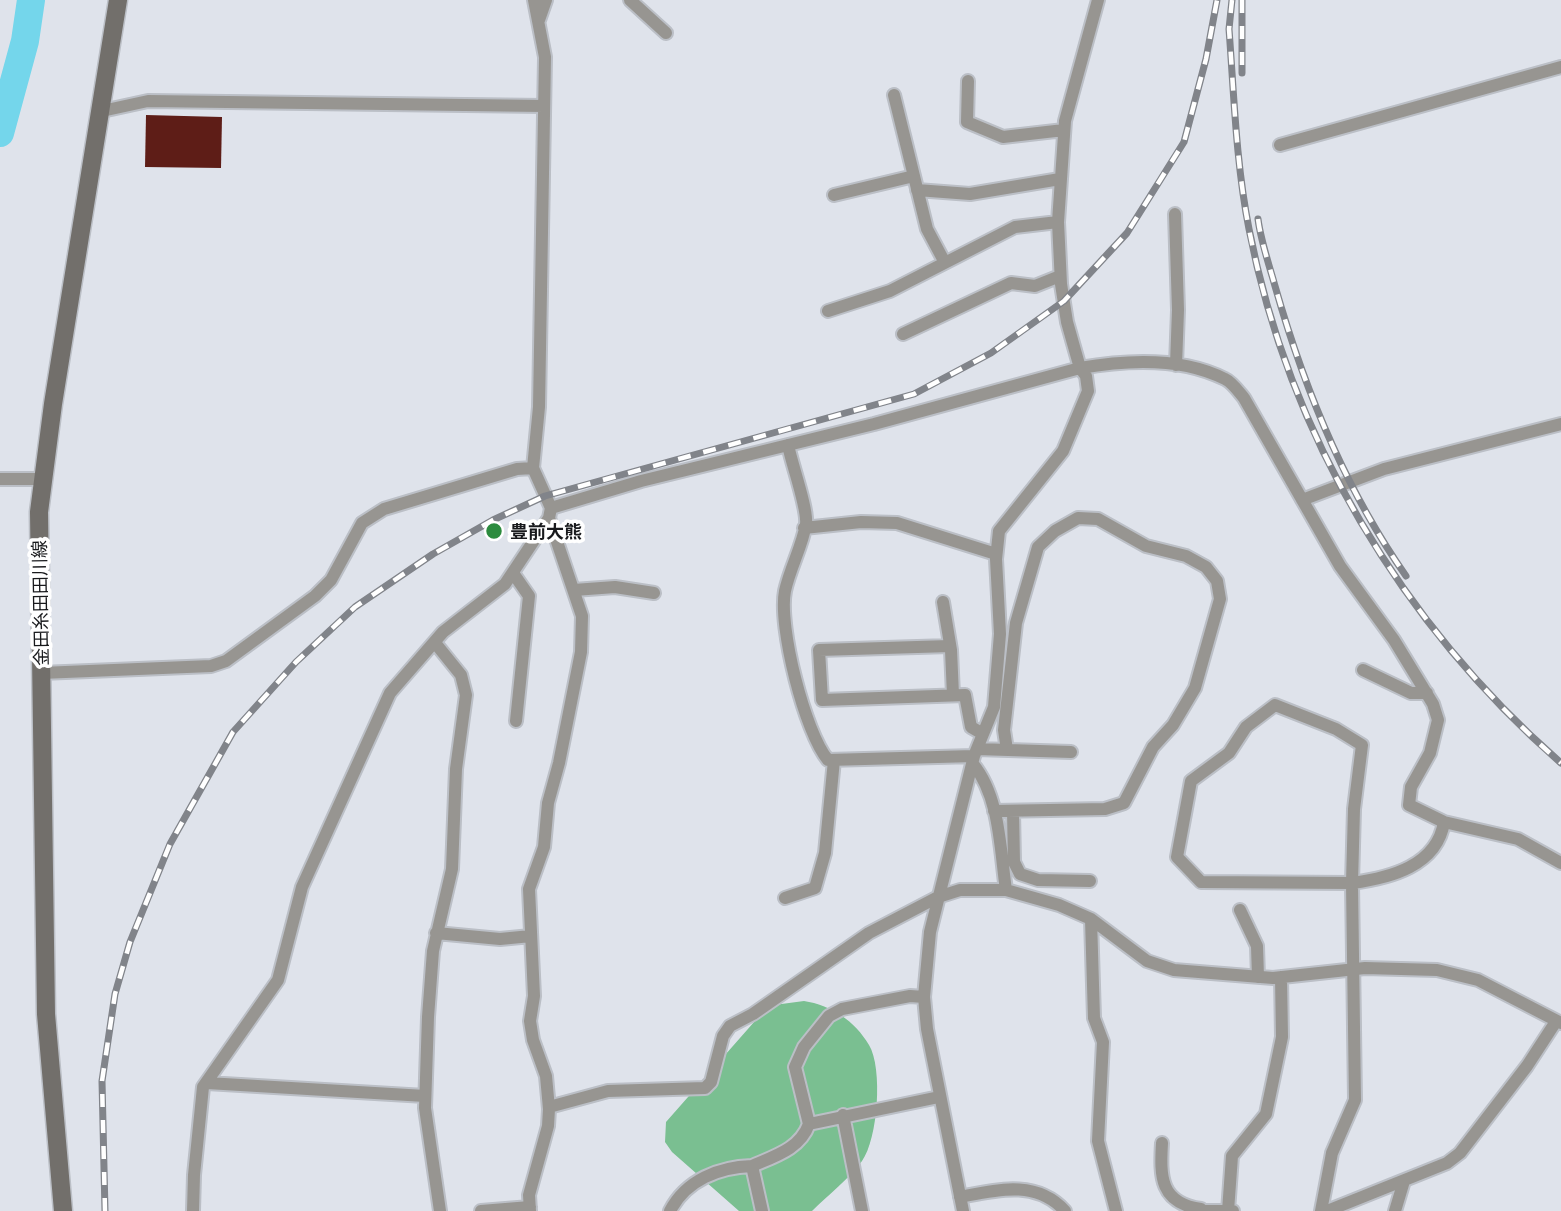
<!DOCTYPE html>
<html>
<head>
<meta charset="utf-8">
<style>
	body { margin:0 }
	canvas { display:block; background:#dfe3eb }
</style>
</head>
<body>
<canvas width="1561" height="1211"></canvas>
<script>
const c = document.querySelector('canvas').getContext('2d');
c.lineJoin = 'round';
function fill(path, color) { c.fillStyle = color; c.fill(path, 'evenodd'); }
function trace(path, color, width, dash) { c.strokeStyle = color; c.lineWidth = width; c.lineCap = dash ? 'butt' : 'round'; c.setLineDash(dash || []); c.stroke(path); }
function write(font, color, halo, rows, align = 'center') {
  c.font = font + ' Georgia,"Noto Sans JP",serif'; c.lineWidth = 7; c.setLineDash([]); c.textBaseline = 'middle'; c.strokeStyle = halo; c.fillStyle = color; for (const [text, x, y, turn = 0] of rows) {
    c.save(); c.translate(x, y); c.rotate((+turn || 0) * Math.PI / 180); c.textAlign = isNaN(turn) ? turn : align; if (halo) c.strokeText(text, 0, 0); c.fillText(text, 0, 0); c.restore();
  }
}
fill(new Path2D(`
	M 804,1001 C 831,1005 855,1021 869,1045 C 883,1068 878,1139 862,1161 C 849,1179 828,1195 812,1211 L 739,1211 L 672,1152 L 665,1142 L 666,1122 L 762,1013 L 774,1005 Z`), '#7abf91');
trace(new Path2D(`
	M 0,133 L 25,41 L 31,0`), '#74d6eb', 28);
fill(new Path2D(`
	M 146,115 L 222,117 L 221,168 L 145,167 Z`), '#5e1d17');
const minor = new Path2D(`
	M 630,0 L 666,33
	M 539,20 L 546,0
	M 968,81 L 967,122 L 1003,137 L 1064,130
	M 894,95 L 927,229 L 944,261
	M 102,111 L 148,101 L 544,106
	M 1280,145 L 1561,67
	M 917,190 L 970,194 L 1060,179
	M 834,195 L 914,176
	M 1175,214 L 1178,310 L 1176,365
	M 828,311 L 890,291 L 1015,227 L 1058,222
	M 903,334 L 1011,283 L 1035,286 L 1060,276
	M 788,445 C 792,465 808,509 806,524 C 802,547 790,568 785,591 C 778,626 805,733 828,760 L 974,756
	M 0,479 L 43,479
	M 1302,500 L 1384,469 L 1561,424
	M 551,508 L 641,481 L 874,424 L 1080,368 C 1125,360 1182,357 1225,379 C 1232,382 1239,392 1244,398 L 1340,566 L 1394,640 L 1433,704 L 1438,720 L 1430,753 L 1411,787 L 1409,805 L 1444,822 L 1518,839 L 1561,863
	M 804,528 L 861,522 L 897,523 L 996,554
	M 513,573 L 529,596 L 516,721
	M 574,590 L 615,587 L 654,593
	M 943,602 L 951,650 L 953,695
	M 436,644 L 461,675 L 466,695 L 456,769 L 452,869 L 433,951 L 428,1017 L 425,1108 L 440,1211
	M 950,646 L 819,650 L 822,700 L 965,695 L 971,727 L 983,734
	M 1363,670 L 1411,693 L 1427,693
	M 41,673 L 211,666 L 226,661 L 315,596 L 331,580 L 362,523 L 384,509 L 517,469 L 533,468
	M 1275,705 L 1336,729 L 1362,745 L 1354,809 L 1352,883 L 1201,882 L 1177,857 L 1191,781 L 1229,753 L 1246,727 Z
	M 977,749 L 1071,752
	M 973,764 C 1000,797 1000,849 1006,890
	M 994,811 L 1105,809 L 1124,803 L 1153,747 L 1173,725 L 1195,688 L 1220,599 L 1217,581 L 1206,567 L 1186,556 L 1146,546 L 1098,519 L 1078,518 L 1055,531 L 1038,547 L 1016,623 L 1004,730 L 1007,750
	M 1013,811 L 1014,862 L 1020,874 L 1038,880 L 1090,881
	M 785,898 L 815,888 L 825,853 L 834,760
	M 1240,910 L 1257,946 L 1258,977
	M 1091,919 L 1094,1018 L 1103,1042 L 1098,1141 L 1116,1211
	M 436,933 L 500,939 L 531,936
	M 207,1083 L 425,1096
	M 549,1107 L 608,1091 L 705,1088 L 711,1082 L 723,1036 L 730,1026 L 753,1014 L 869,933 L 938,897 L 960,890 L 1006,890 L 1059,905 L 1091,919 L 1147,961 L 1174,970 L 1273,978 L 1365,968 L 1437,970 L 1478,980 L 1561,1023
	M 843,1115 L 862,1211
	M 809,1124 L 795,1067 L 804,1047 L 829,1016 L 842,1009 L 910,996 L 924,997
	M 1162,1143 C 1160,1177 1160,1203 1201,1209
	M 960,1197 C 996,1190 1036,1179 1065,1211
	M 193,1211 L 194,1175 L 203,1087 L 278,980 L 302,887 L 390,693 L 443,632 L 505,584 L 549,518 L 551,508 L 533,468 L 539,407 L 545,57 L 534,0
	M 481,1211 L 530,1207
	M 530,1211 L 529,1195 L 548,1126 L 549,1109 L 546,1076 L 533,1040 L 530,1021 L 534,996 L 529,889 L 544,847 L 548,803 L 559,763 L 581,652 L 582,616 L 549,518
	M 670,1211 C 686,1180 719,1167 752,1166
	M 762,1211 L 752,1166 C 775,1156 800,1149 809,1124 L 939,1097
	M 963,1211 L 927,1029 L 924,997 L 930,932 L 974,756 L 994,707 L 1000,634 L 996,559 L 999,531 L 1063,451 L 1088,391 L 1086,376 L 1080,368 L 1067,322 L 1061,284 L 1058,222 L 1065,121 L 1098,0
	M 1198,1211 L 1233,1211
	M 1228,1211 L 1232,1156 L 1266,1114 L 1282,1037 L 1281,977
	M 1321,1211 L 1332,1153 L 1355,1100 L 1352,883 C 1390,878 1437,866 1444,822
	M 1327,1211 L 1447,1163 L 1460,1153 L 1527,1066 L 1555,1023
	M 1395,1211 L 1404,1181`);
const secondary = new Path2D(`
	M 63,1211 L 46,1014 L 39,512 L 53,404 L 118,0`);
trace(minor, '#bbbfc6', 16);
trace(secondary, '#bbbfc6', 21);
trace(minor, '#979591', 12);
trace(secondary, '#726f6b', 18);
const rail = new Path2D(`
	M 1232,0 L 1229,29 C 1234,95 1236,163 1249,229 C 1289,436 1403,625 1561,763
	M 1242,0 L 1242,73
	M 1258,219 C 1261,242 1269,264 1275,286 C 1304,388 1345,489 1406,576
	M 105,1211 L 102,1081 L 115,994 L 130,942 L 170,844 L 233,732 L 296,662 L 355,607 L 433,554 L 493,520 L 545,496 L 914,394 L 991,353 L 1064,301 L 1127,233 L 1184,142 L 1206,59 L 1217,0`);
trace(rail, '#81848a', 7);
trace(rail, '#fff', 4.5, [13]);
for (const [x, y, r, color] of [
	[494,531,9,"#2c8b3e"]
]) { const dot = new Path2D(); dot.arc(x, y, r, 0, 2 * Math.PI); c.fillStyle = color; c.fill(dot); trace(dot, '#fff', 2.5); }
write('bold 18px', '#18191c', '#fff', [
	["豊前大熊",510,531]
], 'left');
write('18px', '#18191c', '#fff', [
	["金田糸田田川線",40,603,-91]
]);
</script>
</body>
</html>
